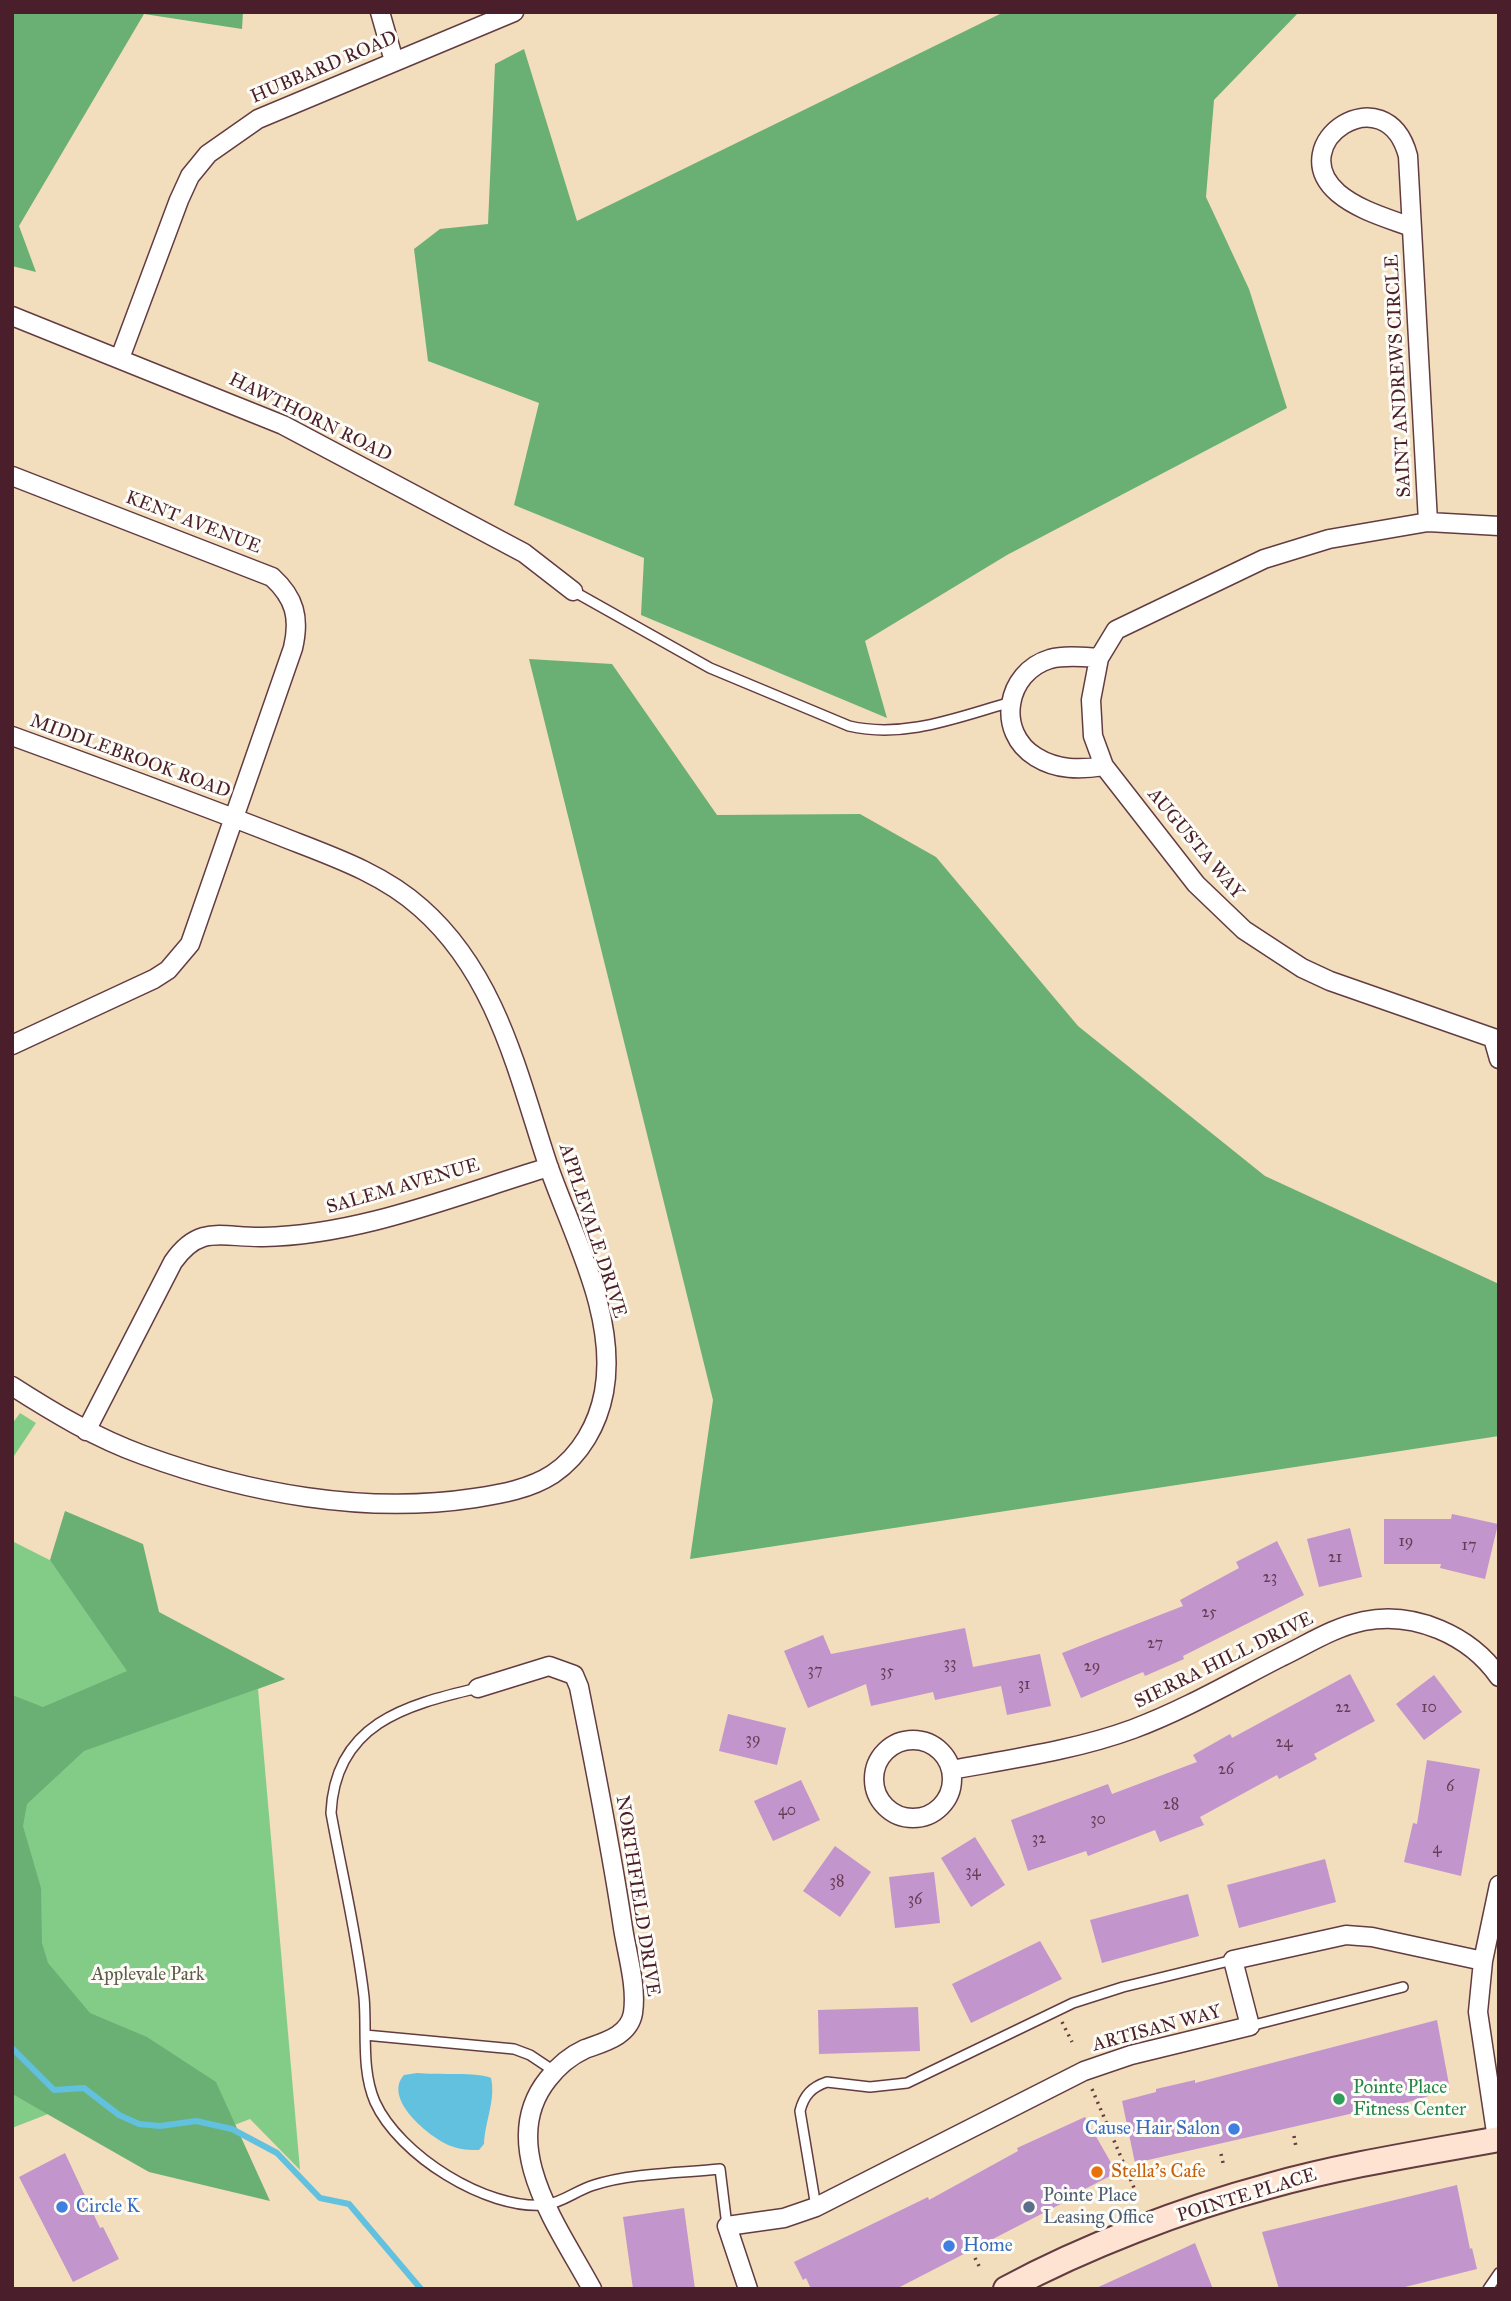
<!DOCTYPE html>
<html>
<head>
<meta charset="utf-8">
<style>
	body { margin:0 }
	#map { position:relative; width:1511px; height:2301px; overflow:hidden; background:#f2ddbd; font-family:"IM FELL Great Primer",serif }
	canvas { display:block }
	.frame { position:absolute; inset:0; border:14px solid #4a1f2b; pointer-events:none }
</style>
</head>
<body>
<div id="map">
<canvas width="1511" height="2301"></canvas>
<div class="frame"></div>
</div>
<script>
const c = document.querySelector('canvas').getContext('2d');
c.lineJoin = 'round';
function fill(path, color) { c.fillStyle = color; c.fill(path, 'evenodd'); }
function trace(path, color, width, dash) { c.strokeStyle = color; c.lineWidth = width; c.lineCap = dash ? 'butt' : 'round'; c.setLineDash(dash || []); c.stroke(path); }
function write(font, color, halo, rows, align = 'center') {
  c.font = font + ' "IM FELL Great Primer",serif'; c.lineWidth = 6; c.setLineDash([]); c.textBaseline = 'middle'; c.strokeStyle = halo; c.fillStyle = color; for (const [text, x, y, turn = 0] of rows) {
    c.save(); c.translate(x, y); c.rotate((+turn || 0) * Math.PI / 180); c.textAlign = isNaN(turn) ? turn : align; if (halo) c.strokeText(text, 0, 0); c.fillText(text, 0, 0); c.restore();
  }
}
fill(new Path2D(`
	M 20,1413 L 36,1423 L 12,1459 L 12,1424 Z
	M 12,1541 L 285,1679 L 258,1689 L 300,2170 L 250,2119 L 159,2154 L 12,2023 Z
	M 12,2094 L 48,2114 L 12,2128 Z`), '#83cc88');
fill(new Path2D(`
	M 12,12 L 243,12 L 242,29 L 144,14 L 19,226 L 36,272 L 12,266 Z
	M 1004,12 L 1299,12 L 1214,100 L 1206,197 L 1249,289 L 1287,408 L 1007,555 L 865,641 L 887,718 L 641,615 L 644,558 L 514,505 L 539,403 L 428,361 L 414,249 L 440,229 L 488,224 L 495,64 L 524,49 L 577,221 Z
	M 529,659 L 612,664 L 717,815 L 860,814 L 936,857 L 1078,1026 L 1265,1176 L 1499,1284 L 1499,1436 L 690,1559 L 713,1400 Z
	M 65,1511 L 143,1544 L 159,1612 L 285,1679 L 84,1751 L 27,1804 L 23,1826 L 41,1888 L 42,1943 L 48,1963 L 90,2013 L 147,2037 L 216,2082 L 270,2201 L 149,2172 L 12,2094 L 12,1695 L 43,1707 L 127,1671 L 50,1560 Z`), '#6ab074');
fill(new Path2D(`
	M 417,2073 C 435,2075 480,2072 491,2078 C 496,2100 485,2121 484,2144 L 479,2150 C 469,2150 461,2150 451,2146 C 430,2138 382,2099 404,2075 Z`), '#61c1df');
trace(new Path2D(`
	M 12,2048 L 54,2090 L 84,2088 L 119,2115 L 139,2124 L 160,2126 L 196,2121 L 232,2129 L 277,2153 L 320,2198 L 349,2204 L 421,2289`), '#61c1df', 6);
fill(new Path2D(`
	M 1452,1514 L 1498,1524 L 1485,1579 L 1440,1568 L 1441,1564 L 1384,1564 L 1384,1519 L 1451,1519 Z
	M 1350,1528 L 1362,1577 L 1319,1587 L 1307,1539 Z
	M 1277,1541 L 1304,1595 L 1183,1656 L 1184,1659 L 1145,1676 L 1143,1672 L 1081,1698 L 1062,1653 L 1183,1606 L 1180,1600 L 1239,1568 L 1236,1562 Z
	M 965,1628 L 973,1667 L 1040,1654 L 1051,1706 L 1007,1715 L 1001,1686 L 935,1700 L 933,1692 L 871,1706 L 866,1684 L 808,1708 L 784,1651 L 823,1635 L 831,1654 Z
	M 1350,1674 L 1375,1721 L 1314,1754 L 1317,1759 L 1279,1779 L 1277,1775 L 1200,1817 L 1204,1825 L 1160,1842 L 1155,1830 L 1088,1856 L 1086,1851 L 1028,1871 L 1011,1820 L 1108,1784 L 1112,1794 L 1197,1762 L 1193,1755 L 1230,1734 L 1232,1738 Z
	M 1434,1675 L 1462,1712 L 1424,1740 L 1396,1704 Z
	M 728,1714 L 786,1728 L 777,1765 L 719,1751 Z
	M 1427,1760 L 1480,1769 L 1461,1876 L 1404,1862 L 1413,1823 L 1417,1824 Z
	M 801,1780 L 820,1820 L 773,1841 L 754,1801 Z
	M 975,1837 L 1005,1885 L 971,1907 L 941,1858 Z
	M 835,1846 L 871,1872 L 840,1917 L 803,1891 Z
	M 1325,1859 L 1336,1902 L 1239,1928 L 1227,1885 Z
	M 934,1872 L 940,1923 L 895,1928 L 889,1877 Z
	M 1188,1894 L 1199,1936 L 1102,1963 L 1090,1920 Z
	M 1040,1941 L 1062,1979 L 971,2023 L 952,1984 Z
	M 918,2007 L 920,2051 L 819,2054 L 818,2010 Z
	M 1437,2020 L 1450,2090 L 1383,2109 L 1376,2108 L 1135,2163 L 1122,2101 L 1156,2092 L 1156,2089 L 1195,2080 L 1195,2083 Z
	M 1085,2117 L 1114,2168 L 1111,2169 L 1114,2174 L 1083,2190 L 1084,2192 L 896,2289 L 811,2289 L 806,2278 L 803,2280 L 794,2262 L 928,2197 L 929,2200 L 1018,2151 L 1017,2148 Z
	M 65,2153 L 100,2228 L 103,2227 L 119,2259 L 73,2282 L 19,2177 Z
	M 1457,2185 L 1470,2249 L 1472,2248 L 1477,2269 L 1397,2289 L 1279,2289 L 1262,2232 Z
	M 684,2208 L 695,2289 L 633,2289 L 623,2217 Z
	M 1195,2243 L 1213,2289 L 1094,2289 L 1182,2249 Z`), '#c395cd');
const lane = new Path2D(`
	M 573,591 L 710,668 L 849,726 C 905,739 958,717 1011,702
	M 478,1688 C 405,1705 335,1724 331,1813 C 342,1874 357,1935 364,1997 C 367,2031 361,2070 375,2102 C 399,2155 486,2210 545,2205 C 562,2203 577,2190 594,2185 C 631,2173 681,2173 720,2169 L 727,2226
	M 1250,2026 L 1403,1987
	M 365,2035 L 514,2049 L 530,2055 L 554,2071
	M 816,2207 L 800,2111 C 804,2095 812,2087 827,2082 L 870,2087 L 907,2083 L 1073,2003 L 1123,1987 L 1233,1960
	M 1488,2289 L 1499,2273`);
const street = new Path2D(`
	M 380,12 L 394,61
	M 1411,227 C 1387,218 1358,210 1338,193 C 1281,143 1386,73 1408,156 L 1428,522
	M 12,316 L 283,425 L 524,553 L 573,591
	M 120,358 L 179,200 L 190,176 L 208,154 L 258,119 L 514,12
	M 12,476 L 272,577 C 295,598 300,618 293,648 L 190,944 L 168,970 L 154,979 L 12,1045
	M 1499,526 L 1428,522 L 1329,539 L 1264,559 L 1116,630 L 1099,658 L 1091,700 L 1093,736 L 1104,766 L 1196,884 L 1244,930 L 1302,968 L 1330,981 L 1499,1040
	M 1099,658 C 1083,657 1065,655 1050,659 C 1006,672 995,732 1036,757 C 1057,770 1080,770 1104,766
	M 12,736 C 100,768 188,800 275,834 C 325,854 380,871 421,908 C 496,974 517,1071 547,1162 C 571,1233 618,1315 604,1392 C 598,1424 581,1455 553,1474 C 530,1489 501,1494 475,1498 C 364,1515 247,1493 143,1455 C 96,1438 54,1413 12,1386
	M 1493,1038 L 1499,1059
	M 86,1431 L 173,1262 C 200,1223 223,1238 263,1237 C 361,1235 456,1195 549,1167
	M 478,1688 L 549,1666 L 574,1675 L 579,1687 C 595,1767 611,1847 623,1928 C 627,1954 637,1986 633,2013 C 629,2036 604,2042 585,2049 C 570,2056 558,2066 548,2079 C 495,2145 560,2229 592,2289
	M874 1779a39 39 0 1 1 78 0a39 39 0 1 1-78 0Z
	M 951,1770 C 1011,1759 1076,1750 1133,1729 C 1184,1710 1232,1682 1281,1657 C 1308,1644 1334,1627 1364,1621 C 1414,1611 1470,1635 1499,1677
	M 1497,2139 L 1478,2012 L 1483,1961 L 1499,1885
	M 748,2289 L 727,2226 L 784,2218 L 816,2207 L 1084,2071 L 1131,2055 L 1250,2026 L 1233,1960 L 1346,1935 L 1372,1937 L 1483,1961`);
const secondary = new Path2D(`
	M 1006,2289 C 1084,2247 1183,2209 1269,2186 C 1344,2165 1422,2153 1499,2139`);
trace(lane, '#633c41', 12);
trace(street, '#633c41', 21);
trace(secondary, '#633c41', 28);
trace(new Path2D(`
	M 1062,2022 L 1072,2042
	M 1092,2089 L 1135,2190
	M 1294,2136 L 1296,2147
	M 1221,2154 L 1224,2167
	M 975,2258 L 980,2268`), '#633c41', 3.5, [2, 5]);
trace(lane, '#fff', 9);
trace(street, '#fff', 18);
trace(secondary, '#fee3d2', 24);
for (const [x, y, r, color] of [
	[1339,2099,7,"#2e9e5b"],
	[1234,2129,7,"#3f7fe0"],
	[1097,2172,7,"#e8710a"],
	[62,2207,7,"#3f7fe0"],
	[1029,2207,7,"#5c6f8a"],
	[949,2246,7,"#3f7fe0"]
]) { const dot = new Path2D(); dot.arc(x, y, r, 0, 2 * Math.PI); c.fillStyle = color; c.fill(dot); trace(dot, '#fdfcf7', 2.5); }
write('16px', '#683c54', null, [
	["19",1406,1542],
	["17",1469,1546],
	["21",1335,1558],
	["23",1270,1578],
	["25",1209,1613],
	["27",1155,1644],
	["33",950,1664],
	["29",1092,1667],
	["37",815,1671],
	["35",887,1672],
	["31",1024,1685],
	["22",1343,1708],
	["10",1429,1708],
	["39",753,1740],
	["24",1284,1743],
	["26",1226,1770],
	["6",1450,1787],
	["28",1171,1805],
	["40",787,1811],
	["30",1098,1820],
	["32",1039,1839],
	["4",1437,1849],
	["34",973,1872],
	["38",837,1882],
	["36",915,1900]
]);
write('19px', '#4a1f2b', '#fdfcf7', [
	["HUBBARD ROAD",324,68,-23],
	["SAINT ANDREWS CIRCLE",1399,376,-93],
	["HAWTHORN ROAD",310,418,26],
	["KENT AVENUE",193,523,21],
	["MIDDLEBROOK ROAD",130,757,20],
	["AUGUSTA WAY",1195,844,50],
	["SALEM AVENUE",403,1187,-16],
	["APPLEVALE DRIVE",592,1231,72],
	["SIERRA HILL DRIVE",1224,1661,-26],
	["NORTHFIELD DRIVE",637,1896,81],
	["ARTISAN WAY",1157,2029,-15],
	["POINTE PLACE",1247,2196,-17]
]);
write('19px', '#5e5c4c', '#fdfcf7', [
	["Applevale Park",148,1975]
]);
write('19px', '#27864d', '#fdfcf7', [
	["Pointe Place",1353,2088],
	["Fitness Center",1353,2110]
], 'left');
write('19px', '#366cbe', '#fdfcf7', [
	["Cause Hair Salon",1220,2129,"right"],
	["Circle K",76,2207],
	["Home",963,2246]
], 'left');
write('19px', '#c56008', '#fdfcf7', [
	["Stella's Cafe",1111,2172]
], 'left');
write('19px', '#4e5e75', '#fdfcf7', [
	["Pointe Place",1043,2196],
	["Leasing Office",1043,2218]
], 'left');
</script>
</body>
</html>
